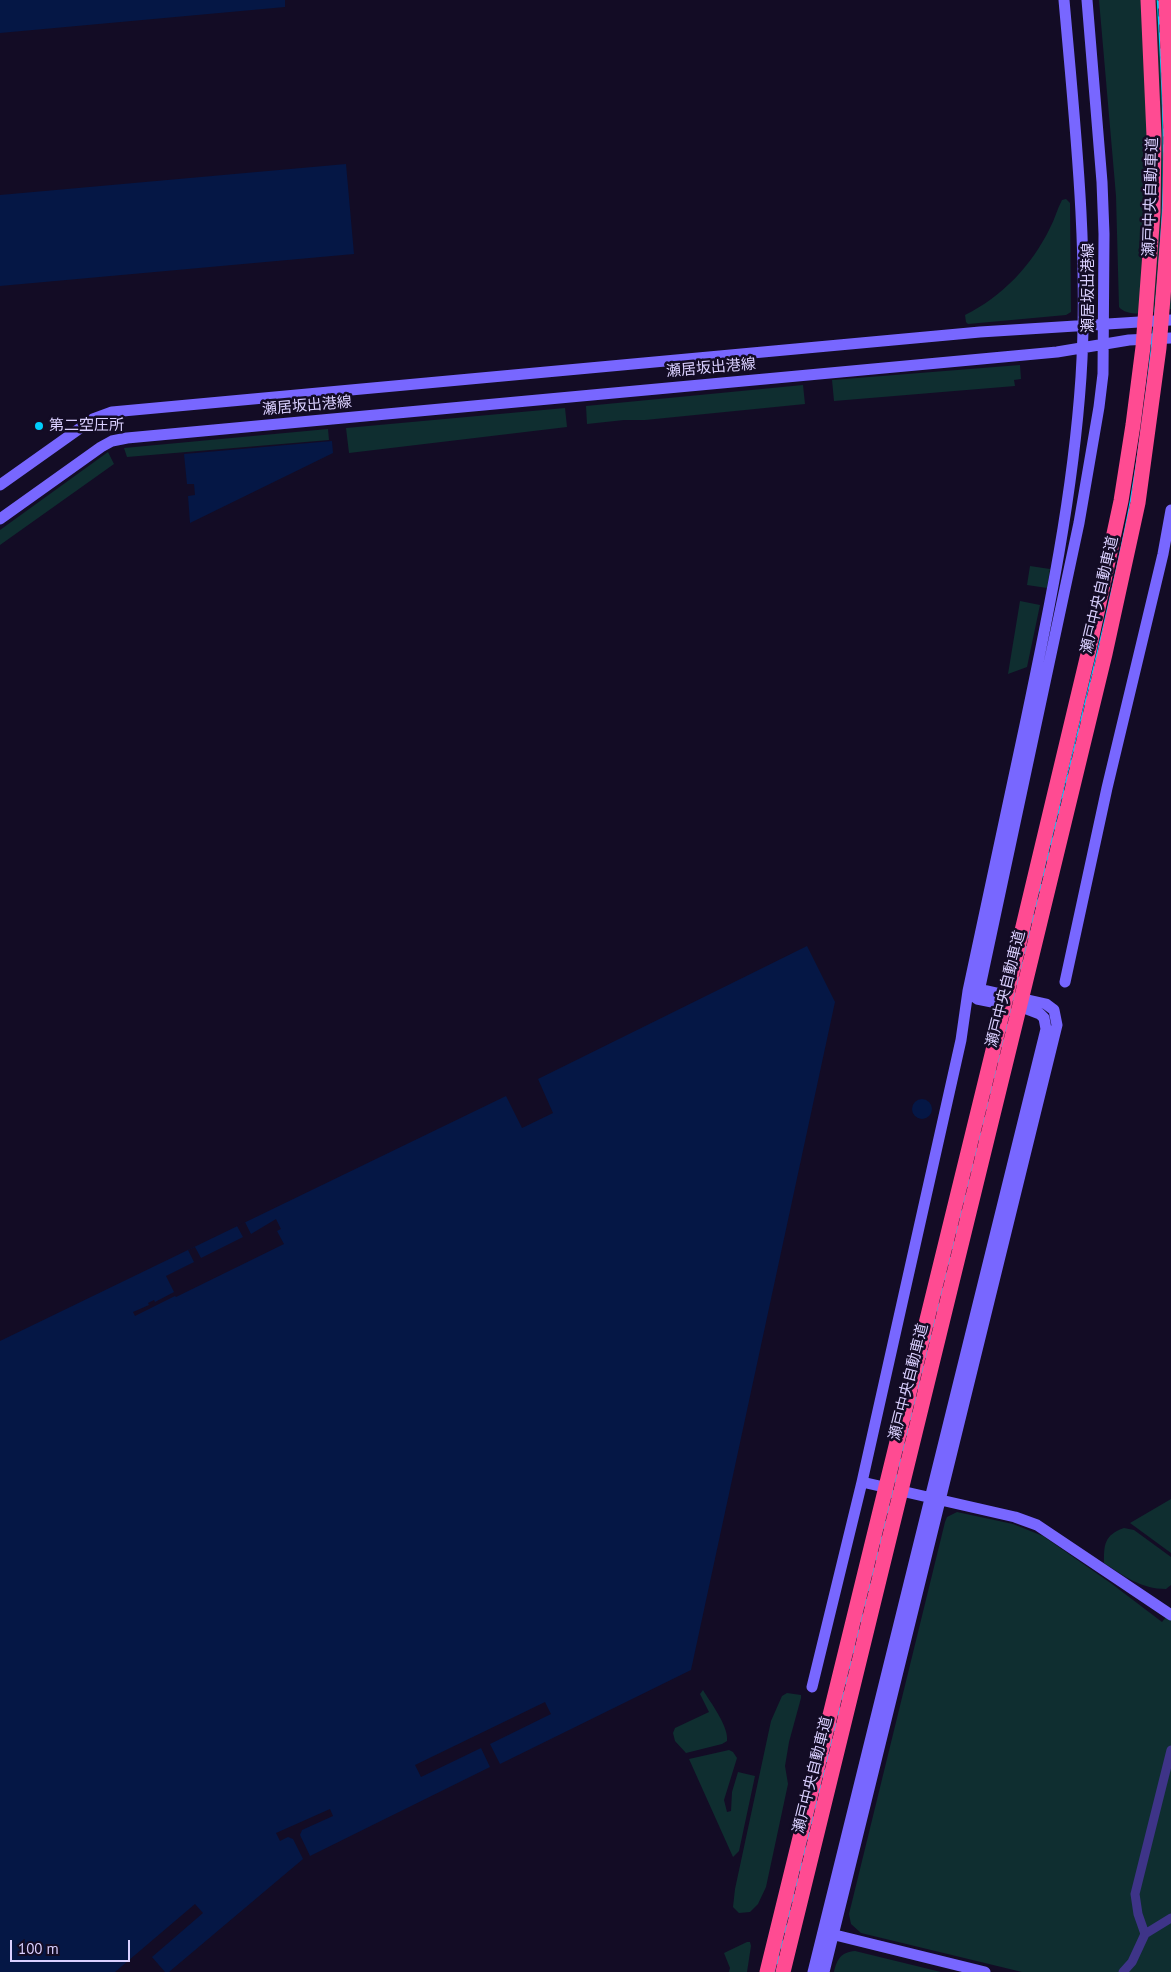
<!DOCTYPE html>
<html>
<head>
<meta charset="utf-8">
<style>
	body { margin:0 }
	#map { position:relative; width:1171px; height:1972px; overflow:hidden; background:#130c25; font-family:"PT Sans",sans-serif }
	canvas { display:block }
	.scale { position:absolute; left:10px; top:1940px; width:120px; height:22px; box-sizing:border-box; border:2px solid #dad0ff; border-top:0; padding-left:6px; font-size:15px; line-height:18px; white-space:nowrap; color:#dad0ff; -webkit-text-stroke:4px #130c25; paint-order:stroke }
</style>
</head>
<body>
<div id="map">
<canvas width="1171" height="1972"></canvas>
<div class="scale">100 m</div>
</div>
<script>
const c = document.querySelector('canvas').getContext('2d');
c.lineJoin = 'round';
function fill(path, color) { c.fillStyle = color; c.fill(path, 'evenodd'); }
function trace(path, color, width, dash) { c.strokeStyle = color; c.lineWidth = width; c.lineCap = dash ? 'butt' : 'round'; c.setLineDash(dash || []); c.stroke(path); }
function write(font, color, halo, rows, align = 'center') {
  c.font = font + ' "PT Sans","Noto Sans JP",sans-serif'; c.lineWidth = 5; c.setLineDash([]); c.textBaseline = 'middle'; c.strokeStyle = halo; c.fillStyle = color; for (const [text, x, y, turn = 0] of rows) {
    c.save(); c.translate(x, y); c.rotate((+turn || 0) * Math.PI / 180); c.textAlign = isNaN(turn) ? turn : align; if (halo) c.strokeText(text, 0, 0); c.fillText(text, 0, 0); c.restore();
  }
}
fill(new Path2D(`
	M 1099,0 L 1171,0 L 1171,309 C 1156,311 1129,319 1119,307 L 1116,196 Z
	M 1066,199 L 1070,203 L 1071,312 L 1066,315 L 968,324 L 966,322 L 965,315 C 1002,297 1032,265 1050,228 C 1055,219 1057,209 1062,200 Z
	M 1020,365 L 1021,379 L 1014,380 L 1015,386 L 834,401 L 832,380 Z
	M 803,385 L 805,404 L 645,420 L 624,420 L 587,424 L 586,406 Z
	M 565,408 L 567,427 L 349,453 L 346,428 Z
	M 328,429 L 329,440 L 127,457 L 124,448 Z
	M 108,452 L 114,464 L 0,545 L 0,530 Z
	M 1030,566 L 1050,569 L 1047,588 L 1027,585 Z
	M 1020,601 L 1040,605 L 1027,667 L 1008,674 Z
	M 1171,1499 L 1171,1553 L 1130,1523 Z
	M 957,1512 L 1013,1524 L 1043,1536 L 1112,1584 L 1162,1622 L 1166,1617 L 1171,1620 L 1171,1972 L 1022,1972 L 861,1933 L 851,1924 L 849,1914 L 945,1522 L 947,1517 Z
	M 1124,1528 L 1134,1530 L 1171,1557 L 1171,1585 L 1166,1589 C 1141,1589 1124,1576 1104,1563 C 1104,1545 1104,1535 1124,1528 Z
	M 703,1690 C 710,1702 729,1726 727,1741 L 722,1744 L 686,1753 L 675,1741 L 673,1733 L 675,1728 L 709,1712 L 700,1694 Z
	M 787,1693 L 801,1695 L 801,1698 L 789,1742 L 785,1766 L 788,1784 L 766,1887 L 758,1904 L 750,1912 L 739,1913 L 733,1907 L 735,1889 L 771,1721 L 782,1696 Z
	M 729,1750 L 733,1752 L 737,1758 L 724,1800 L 727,1812 L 731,1811 L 732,1792 L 738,1772 L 755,1776 L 739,1851 L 733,1857 L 689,1759 Z
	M 747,1942 L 750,1942 L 751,1946 L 747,1972 L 729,1972 L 730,1968 L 724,1953 Z
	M 855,1951 L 941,1972 L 834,1972 C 837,1959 841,1952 855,1951 Z`), '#0f2e30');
fill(new Path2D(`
	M 0,0 L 285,0 L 285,7 L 0,33 Z
	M 346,164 L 354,254 L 0,286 L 0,195 Z
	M 332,441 L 333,453 L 190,523 L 188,496 L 195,495 L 194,484 L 187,484 L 184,454 Z
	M 807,946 L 835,1002 L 691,1670 L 500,1764 L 490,1744 L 551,1714 L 545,1702 L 415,1765 L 421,1777 L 481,1748 L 490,1767 L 310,1856 L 300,1835 L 302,1830 L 333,1816 L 330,1809 L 276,1833 L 280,1841 L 288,1837 L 293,1839 L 303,1859 L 169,1972 L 165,1972 L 152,1957 L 203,1913 L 195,1904 L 115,1972 L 0,1972 L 0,1341 L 506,1096 L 522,1128 L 553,1113 L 538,1079 Z
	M912 1109a10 10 0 1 1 20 0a10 10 0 1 1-20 0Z`), '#051745');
fill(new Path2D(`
	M 276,1219 L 281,1229 L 277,1231 L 284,1244 L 176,1297 L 175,1296 L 135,1316 L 133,1312 L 149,1305 L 148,1303 L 154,1300 L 155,1302 L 174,1292 L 166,1276 L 194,1262 L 188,1250 L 195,1247 L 201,1258 L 243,1237 L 237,1226 L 245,1222 L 251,1234 Z`), '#130c25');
trace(new Path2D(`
	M 1145,1934 L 1171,1918
	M 1123,1972 L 1132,1962 L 1145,1934 L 1138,1914 L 1135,1894 L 1171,1750`), '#3e3488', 9);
trace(new Path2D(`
	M 0,485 L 93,419 L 112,412 L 980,332 L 1171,320
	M 0,519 L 101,447 L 112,441 L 127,438 L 1057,352 L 1129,340 L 1171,338
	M 1065,982 L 1107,788 L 1163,554 L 1171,510
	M 978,996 L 1079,523 L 1099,407 L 1103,374 L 1104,234 L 1102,182 L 1087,0
	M 862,1482 L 1015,1517 L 1037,1525 L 1171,1615
	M 812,1687 L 862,1482 L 961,1040 L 968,991 C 987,903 1006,814 1025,725 C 1049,611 1073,495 1081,377 C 1089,252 1075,125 1064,0
	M 827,1933 L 985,1972
	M 813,1972 L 1046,1029 L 1044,1018 L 1040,1014 L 1027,1009 L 977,999 L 968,991
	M 824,1972 L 1057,1025 L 1054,1010 L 1046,1004 L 979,989 L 968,991`), '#7867ff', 11);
const rail = new Path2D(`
	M 776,1972 L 1099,652 C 1111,602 1123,551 1132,501 C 1148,405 1159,308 1164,212 C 1167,141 1163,70 1159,0`);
trace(rail, '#00cdfb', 4.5);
trace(rail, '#130c25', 2.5, [8]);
trace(new Path2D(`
	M 767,1972 L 1010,981 L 1089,650 L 1121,501 L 1133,425 L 1143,347 L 1153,212 L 1154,136 L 1148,0
	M 783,1972 L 1025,984 L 1105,654 L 1138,503 L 1159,348 L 1170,209 L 1171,134 L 1166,0`), '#ff4b92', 15);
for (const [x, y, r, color] of [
	[39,426,5,"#00cdfb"]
]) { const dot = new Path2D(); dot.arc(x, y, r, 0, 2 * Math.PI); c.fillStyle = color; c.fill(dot); trace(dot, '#130c25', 2); }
write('15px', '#dad0ff', '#130c25', [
	["瀬戸中央自動車道",1151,197,-88],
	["瀬居坂出港線",1089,288,-90],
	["瀬居坂出港線",711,368,-5],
	["瀬居坂出港線",307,406,-5],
	["瀬戸中央自動車道",1100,595,-77],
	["瀬戸中央自動車道",1006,989,-76],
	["瀬戸中央自動車道",909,1382,-76],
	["瀬戸中央自動車道",813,1775,-76]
]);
write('15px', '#dad0ff', '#130c25', [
	["第二空圧所",49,426]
], 'left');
</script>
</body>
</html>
